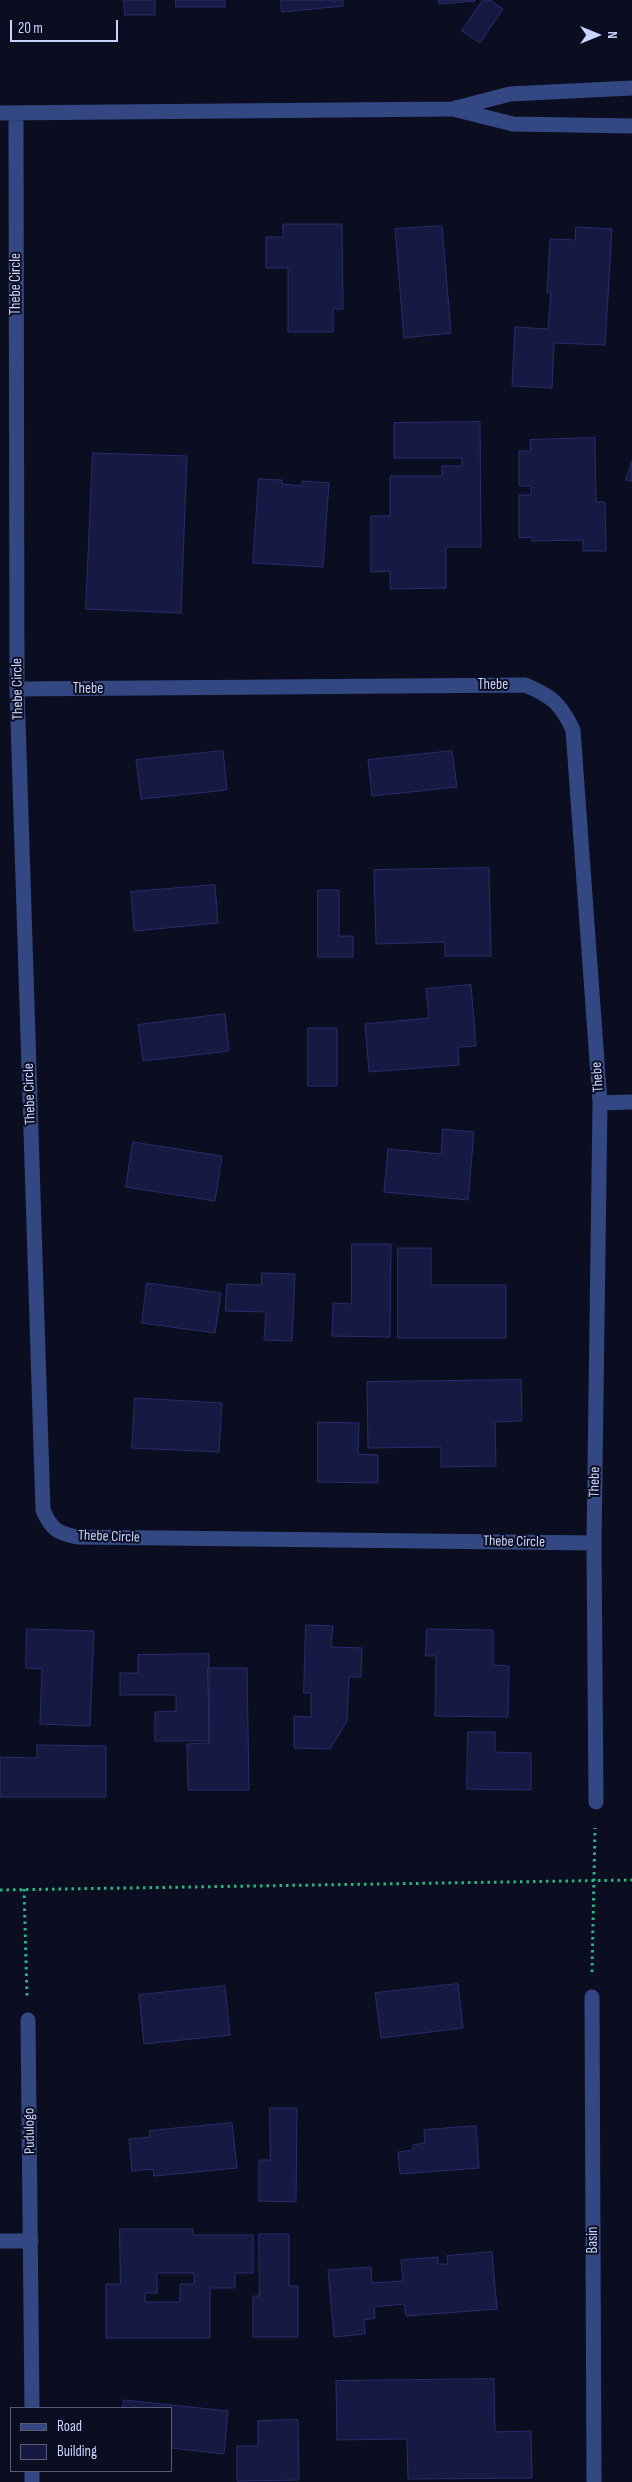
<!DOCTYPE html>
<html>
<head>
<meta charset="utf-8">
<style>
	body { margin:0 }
	#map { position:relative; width:632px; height:2482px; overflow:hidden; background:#0b0e20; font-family:"Sofia Sans Condensed",sans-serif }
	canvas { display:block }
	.legend { position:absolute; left:10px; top:2407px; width:162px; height:65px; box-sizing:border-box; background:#0b0e20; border:1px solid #575d79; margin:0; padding:6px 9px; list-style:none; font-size:15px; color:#cad3ff }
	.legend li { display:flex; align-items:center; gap:10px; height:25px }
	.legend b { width:25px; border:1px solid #575d79 }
	.north { position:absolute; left:572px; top:10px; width:50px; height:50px; -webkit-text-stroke:4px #0b0e20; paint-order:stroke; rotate:90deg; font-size:14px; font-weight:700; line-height:20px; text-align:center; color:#cad3ff }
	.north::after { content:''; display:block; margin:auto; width:18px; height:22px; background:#cad3ff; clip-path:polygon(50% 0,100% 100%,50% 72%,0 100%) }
	.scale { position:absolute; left:10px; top:20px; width:108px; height:22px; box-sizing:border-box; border:2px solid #cad3ff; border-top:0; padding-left:6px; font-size:15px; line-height:18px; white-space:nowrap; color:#cad3ff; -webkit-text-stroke:4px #0b0e20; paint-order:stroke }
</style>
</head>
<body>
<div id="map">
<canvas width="632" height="2482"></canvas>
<ul class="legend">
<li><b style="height:6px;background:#334782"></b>Road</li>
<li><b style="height:14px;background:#161a42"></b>Building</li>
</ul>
<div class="north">N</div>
<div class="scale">20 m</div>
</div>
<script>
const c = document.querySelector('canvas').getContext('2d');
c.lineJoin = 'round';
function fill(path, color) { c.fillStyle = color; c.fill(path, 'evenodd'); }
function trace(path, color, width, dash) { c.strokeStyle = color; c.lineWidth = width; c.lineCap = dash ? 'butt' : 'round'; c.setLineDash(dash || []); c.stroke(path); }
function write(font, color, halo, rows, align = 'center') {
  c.font = font + ' "Sofia Sans Condensed",sans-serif'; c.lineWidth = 4; c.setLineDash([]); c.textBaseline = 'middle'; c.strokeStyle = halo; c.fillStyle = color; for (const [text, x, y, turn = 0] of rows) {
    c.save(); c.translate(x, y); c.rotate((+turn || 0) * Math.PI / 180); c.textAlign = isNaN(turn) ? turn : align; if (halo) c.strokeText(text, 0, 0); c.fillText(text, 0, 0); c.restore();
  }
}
const building = new Path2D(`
	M 124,0 L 155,0 L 155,15 L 125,15 Z
	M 176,0 L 225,0 L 225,7 L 176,7 Z
	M 281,0 L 343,0 L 343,6 L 282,12 Z
	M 439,0 L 475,0 L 475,1 L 439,4 Z
	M 483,0 L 490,0 L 503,9 L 480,43 L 462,31 Z
	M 283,224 L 342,224 L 343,309 L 333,309 L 333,332 L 288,332 L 288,268 L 266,268 L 266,237 L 283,237 Z
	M 442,226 L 451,333 L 404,338 L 395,229 Z
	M 576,227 L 612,229 L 605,345 L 554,343 L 552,388 L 512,386 L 515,327 L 548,329 L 551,292 L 547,292 L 550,239 L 575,240 Z
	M 480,422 L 481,547 L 446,547 L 446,588 L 390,589 L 390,571 L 371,572 L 371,516 L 390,516 L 390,476 L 442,476 L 442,466 L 462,466 L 462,458 L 394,458 L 394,423 Z
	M 595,438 L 596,502 L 605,502 L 606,551 L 583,551 L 583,540 L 532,541 L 532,537 L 519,538 L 519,495 L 531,495 L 531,486 L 519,486 L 519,451 L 531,451 L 530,440 Z
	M 93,453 L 187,456 L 181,613 L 86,609 Z
	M 632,461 L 632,481 L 626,480 Z
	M 259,479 L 282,480 L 282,484 L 302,486 L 302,481 L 329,483 L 323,567 L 253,563 Z
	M 223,751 L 227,790 L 141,799 L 136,760 Z
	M 452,751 L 457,787 L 372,796 L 368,760 Z
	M 489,868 L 491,956 L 445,956 L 445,942 L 376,944 L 374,870 Z
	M 215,885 L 218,923 L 134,931 L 131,892 Z
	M 318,890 L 339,890 L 339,936 L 353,936 L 353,957 L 318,957 Z
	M 471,985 L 476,1046 L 458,1047 L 459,1065 L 369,1072 L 365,1024 L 429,1018 L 426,989 Z
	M 225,1014 L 229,1051 L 143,1061 L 138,1025 Z
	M 308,1028 L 337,1028 L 337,1086 L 308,1086 Z
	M 443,1129 L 474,1132 L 468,1200 L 384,1192 L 388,1149 L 441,1154 Z
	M 133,1142 L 222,1156 L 215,1201 L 126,1187 Z
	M 352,1244 L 391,1244 L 390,1337 L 332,1336 L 333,1303 L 351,1304 Z
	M 398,1248 L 431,1248 L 431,1285 L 506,1285 L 506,1338 L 398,1338 Z
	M 262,1273 L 295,1274 L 292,1341 L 264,1340 L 266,1312 L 225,1311 L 227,1284 L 261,1285 Z
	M 147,1283 L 221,1293 L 215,1333 L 142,1323 Z
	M 521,1380 L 522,1421 L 495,1422 L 496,1466 L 441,1467 L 441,1447 L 368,1448 L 367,1382 Z
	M 135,1398 L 222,1403 L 219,1452 L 132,1448 Z
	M 318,1422 L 359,1423 L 358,1454 L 378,1455 L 378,1483 L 318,1482 Z
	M 306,1625 L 333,1626 L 331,1647 L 362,1648 L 361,1677 L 349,1677 L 347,1721 L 330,1749 L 294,1748 L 294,1716 L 311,1717 L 311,1693 L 304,1693 Z
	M 27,1629 L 94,1631 L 90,1726 L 40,1724 L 42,1669 L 26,1668 Z
	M 427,1629 L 493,1630 L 493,1665 L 509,1666 L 508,1717 L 435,1716 L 436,1656 L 426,1656 Z
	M 209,1654 L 209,1741 L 155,1741 L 155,1712 L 176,1711 L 176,1695 L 120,1695 L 120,1673 L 138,1673 L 138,1655 Z
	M 208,1668 L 247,1668 L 249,1790 L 188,1790 L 187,1744 L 209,1743 Z
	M 468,1732 L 495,1732 L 495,1752 L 531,1753 L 531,1790 L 467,1789 Z
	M 37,1745 L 106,1746 L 106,1797 L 0,1797 L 0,1757 L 37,1758 Z
	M 458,1984 L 463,2028 L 381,2038 L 375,1993 Z
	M 225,1986 L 230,2035 L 144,2044 L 139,1995 Z
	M 270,2108 L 297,2108 L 296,2202 L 259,2201 L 259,2160 L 270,2160 Z
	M 232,2123 L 237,2168 L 154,2176 L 153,2169 L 132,2171 L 129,2139 L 150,2137 L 149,2131 Z
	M 476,2126 L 479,2168 L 400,2174 L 398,2152 L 413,2150 L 413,2145 L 425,2143 L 424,2130 Z
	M 120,2229 L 193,2229 L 193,2235 L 253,2235 L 253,2273 L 235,2273 L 235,2288 L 210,2288 L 210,2338 L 106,2338 L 106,2284 L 120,2284 ZM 157,2273 L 194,2273 L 194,2284 L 180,2284 L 180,2302 L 145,2302 L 145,2293 L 157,2293 Z
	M 259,2234 L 289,2234 L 289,2286 L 298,2286 L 298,2337 L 253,2337 L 253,2296 L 259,2296 Z
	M 492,2252 L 497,2309 L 406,2316 L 404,2304 L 374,2307 L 375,2318 L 364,2320 L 365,2334 L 334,2337 L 328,2270 L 371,2267 L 372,2283 L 403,2281 L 401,2260 L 438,2257 L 438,2264 L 448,2264 L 447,2256 Z
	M 494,2379 L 495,2432 L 531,2431 L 532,2478 L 408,2479 L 407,2439 L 337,2440 L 336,2381 Z
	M 124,2400 L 228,2411 L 224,2454 L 171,2448 L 171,2408 L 123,2408 Z
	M 298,2420 L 299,2480 L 237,2481 L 237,2446 L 258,2446 L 258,2421 Z`);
fill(building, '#161a42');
trace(building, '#272d6f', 1);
trace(new Path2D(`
	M 24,1889 L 27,1996
	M 0,1890 L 632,1880
	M 592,1972 L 595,1828`), '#26b784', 3, [2.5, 4]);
trace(new Path2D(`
	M 453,109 L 513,124 L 632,126
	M 0,113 L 452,109 L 510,94 L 632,88
	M 16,113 L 17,689 L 43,1510 C 51,1529 57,1533 77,1537 L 594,1543
	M 17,689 L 525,685 C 552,696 561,704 573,730 L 600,1103 L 594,1543 L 596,1802
	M 600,1103 L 632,1102
	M 592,1997 L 594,2482
	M 28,2020 L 32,2408
	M 0,2241 L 31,2241
	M 32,2471 L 32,2482`), '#334782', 15);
write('15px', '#cad3ff', '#0b0e20', [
	["Thebe Circle",16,284,-90],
	["Thebe",493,685],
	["Thebe Circle",18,689,-91],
	["Thebe",88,689],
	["Thebe",598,1077,-94],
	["Thebe Circle",30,1094,-92],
	["Thebe",595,1482,-89],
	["Thebe Circle",109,1537,2],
	["Thebe Circle",514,1542,1],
	["Pudulogo",30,2131,-91],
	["Basin",593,2240,-90]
]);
</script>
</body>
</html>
